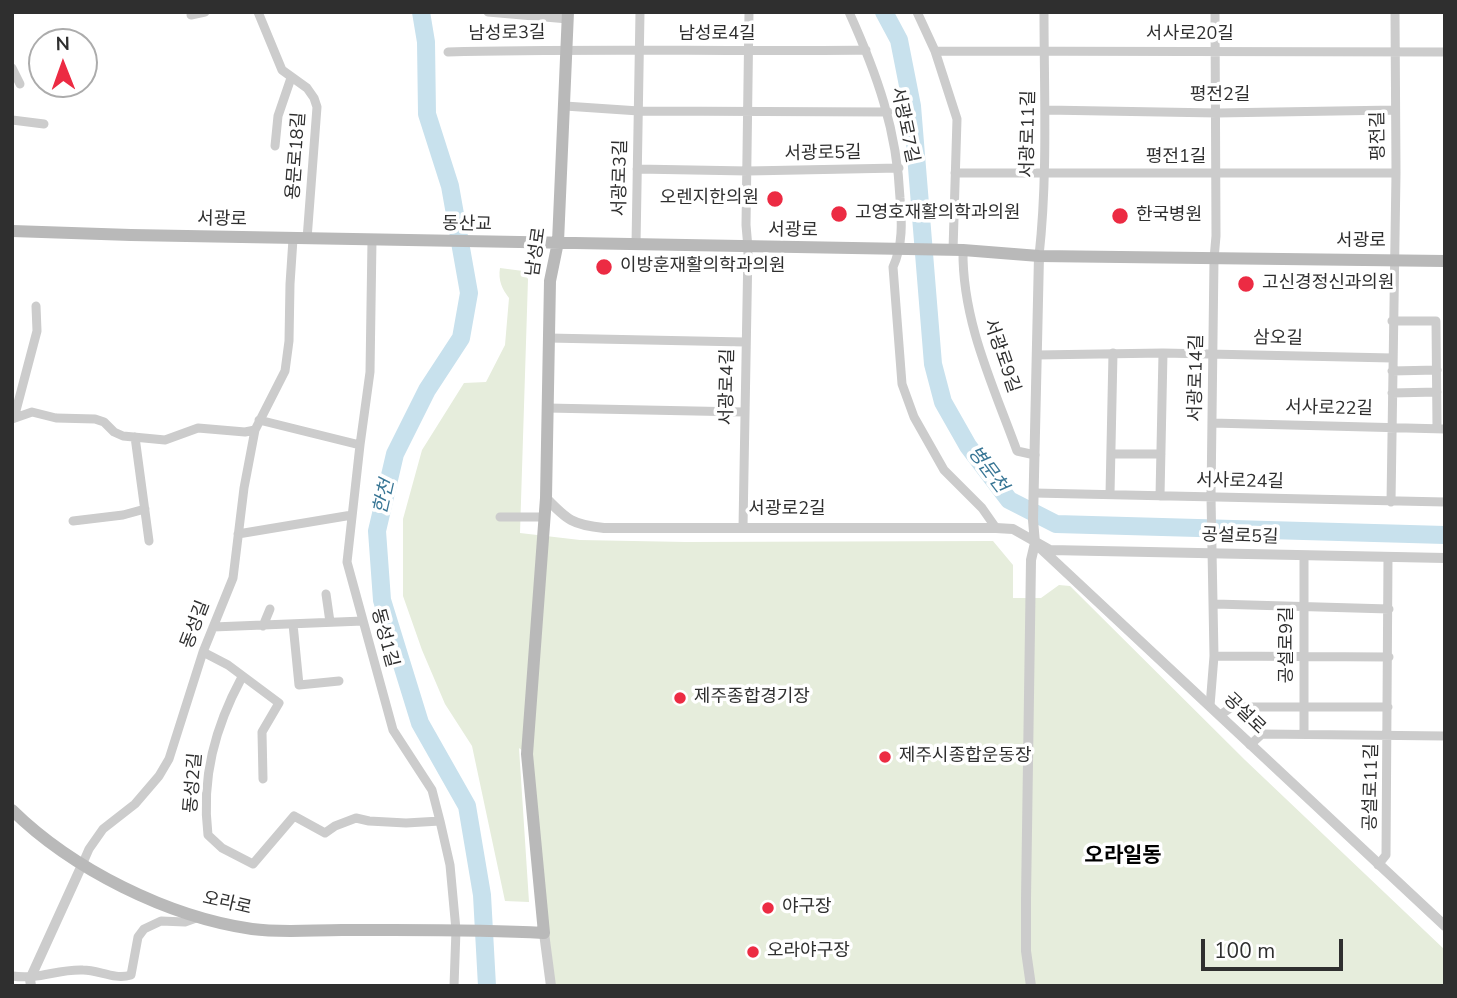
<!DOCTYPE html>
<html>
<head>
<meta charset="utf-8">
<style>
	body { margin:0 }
	#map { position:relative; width:1457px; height:998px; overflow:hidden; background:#fff; font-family:"Nunito Sans",sans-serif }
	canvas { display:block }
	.frame { position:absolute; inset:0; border:14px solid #2f2f2f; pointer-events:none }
	.north { position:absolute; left:28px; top:28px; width:70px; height:70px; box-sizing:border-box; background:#fff; border:2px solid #acacac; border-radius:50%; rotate:359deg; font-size:19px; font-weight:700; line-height:28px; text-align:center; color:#2f2f2f }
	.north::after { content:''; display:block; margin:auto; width:24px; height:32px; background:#ec2b43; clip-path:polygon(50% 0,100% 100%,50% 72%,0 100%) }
	.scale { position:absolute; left:1201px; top:939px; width:142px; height:32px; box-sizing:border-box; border:4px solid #2f2f2f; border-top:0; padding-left:9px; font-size:21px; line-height:24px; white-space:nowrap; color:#2f2f2f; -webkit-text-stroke:5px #fff; paint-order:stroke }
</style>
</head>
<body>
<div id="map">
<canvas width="1457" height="998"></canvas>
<div class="frame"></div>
<div class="north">N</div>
<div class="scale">100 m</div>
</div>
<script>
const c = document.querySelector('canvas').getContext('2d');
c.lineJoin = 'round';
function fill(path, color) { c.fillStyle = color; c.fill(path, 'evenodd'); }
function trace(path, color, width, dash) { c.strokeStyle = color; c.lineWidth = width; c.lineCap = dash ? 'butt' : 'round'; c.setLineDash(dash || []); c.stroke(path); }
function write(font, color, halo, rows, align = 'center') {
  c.font = font + ' "Nunito Sans","Noto Sans KR",sans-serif'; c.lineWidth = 7; c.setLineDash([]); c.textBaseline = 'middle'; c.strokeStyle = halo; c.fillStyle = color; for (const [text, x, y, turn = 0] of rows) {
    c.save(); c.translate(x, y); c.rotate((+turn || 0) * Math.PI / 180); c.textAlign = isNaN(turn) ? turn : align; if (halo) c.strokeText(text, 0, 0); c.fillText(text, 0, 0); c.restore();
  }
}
fill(new Path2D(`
	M 500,268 L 523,271 L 528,279 L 520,533 L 580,540 L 686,542 L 993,541 L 1013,565 L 1013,598 L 1041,598 L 1059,585 L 1070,586 L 1245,760 L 1445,950 L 1445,986 L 551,986 L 527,754 L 519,748 L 529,902 L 505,901 L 472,746 L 445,704 L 422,650 L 403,596 L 403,519 L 422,450 L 464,383 L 486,382 L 505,345 L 509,298 C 502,289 498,280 500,268 Z`), '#e6eddc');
trace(new Path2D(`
	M 421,12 L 426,42 L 427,114 L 450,186 L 469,293 L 461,338 L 427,390 L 395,454 L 377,531 L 382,600 L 420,723 L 467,806 L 482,895 L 487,986
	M 884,12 L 899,40 L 912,106 L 933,364 L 943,402 L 968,446 L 1009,500 L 1056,524 L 1445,535`), '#c8e1ed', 18);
trace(new Path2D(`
	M 258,12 L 282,70 L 307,88 L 314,98 L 317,107 L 307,239
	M 488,12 L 568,19
	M 849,12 C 877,74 897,130 900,198 C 902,222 903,245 893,267 L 902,384 L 914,417 L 944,470 L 982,508 L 996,528
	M 917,12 L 935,51 L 957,119 L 953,250
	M 191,15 L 205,12
	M 935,51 L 1445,52
	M 448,52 C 587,48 727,52 866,50
	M 12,68 L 20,84
	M 565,106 L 639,111 L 888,112
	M 1046,110 L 1217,113 L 1395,110
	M 12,120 L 44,124
	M 275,146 L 278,116 L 291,78
	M 637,169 L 748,171 L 899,168
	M 955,173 L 1396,173
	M 636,245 L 640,12
	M 963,250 C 962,321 993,385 1017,451 L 1035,455
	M 1039,256 C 1048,175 1044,93 1044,12
	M 1392,321 L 1436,321 L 1437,428
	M 548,338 L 745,342
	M 1037,355 L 1163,353 L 1392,358
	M 1392,371 L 1437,370
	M 1392,393 L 1437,392
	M 547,408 L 744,412
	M 14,418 L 37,331 L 36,306
	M 12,419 L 32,412 L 56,418 L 95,419 L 104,422 L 114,432 L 123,436 L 165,440 L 198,428 L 245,432 L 255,430
	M 259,420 L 360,445 L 347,562 L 393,730 L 432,790 L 440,821 L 450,865 L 456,930 L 454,986
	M 1212,423 L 1445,429
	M 135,437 L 149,541
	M 360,445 L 370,372 L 372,240
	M 1111,454 L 1161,454
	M 1034,493 L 1445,502
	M 1110,494 L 1113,353
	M 1160,496 L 1163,353
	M 1391,502 L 1396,173 L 1395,12
	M 500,517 L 545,517
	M 73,521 L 123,515 L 145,509
	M 743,527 L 748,248 L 746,225 L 749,12
	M 238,534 L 352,515
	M 1304,556 L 1304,734
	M 326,594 L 330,622
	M 1215,604 L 1389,609
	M 293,624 L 299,685 L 339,681
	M 263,626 L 270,609
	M 213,627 L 363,621
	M 203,652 L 228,665 L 279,703 L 262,732 L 263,779
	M 1214,656 L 1389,657
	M 242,677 C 215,727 201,778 208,835 L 222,848 L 253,864 L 294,816 L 325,833 L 335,826 L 356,818 L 369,821 L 406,823 L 440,821
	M 1210,706 L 1214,656 L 1211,497 L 1214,259 L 1216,236 L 1215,12
	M 1220,715 L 1232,707 L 1388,707
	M 1250,745 L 1262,734 L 1445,736
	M 82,865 L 89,849 L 103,829 L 135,804 L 159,776 L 169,759 L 203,652 L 233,578 L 244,488 L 255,430 L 285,371 L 289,341 L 290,284 L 293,239
	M 1378,865 L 1386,855 L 1388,557
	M 12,976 C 40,980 56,969 83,970 C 99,970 114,980 131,975 L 138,937 L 144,929 L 161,921 L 185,922 L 199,917`), '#ccc', 9);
trace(new Path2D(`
	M 1039,256 L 1033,520 L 1035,543 L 1445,926
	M 546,498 C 567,520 573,525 604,528 L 996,528 L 1013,529 L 1050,550 L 1445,558
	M 544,933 L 551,986
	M 31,986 L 30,979 L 82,865
	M 1031,986 L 1026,951 L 1026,898 L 1031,560 L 1035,543`), '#ccc', 10);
trace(new Path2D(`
	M 12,231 L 131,235 L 963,250 L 1039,256 L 1445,261
	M 12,810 C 72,869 168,917 252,929 C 281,933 312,930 342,930 C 409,930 477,929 544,933 L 527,754 L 546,498 L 550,281 L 558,242 L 568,12`), '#b9b9b9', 12);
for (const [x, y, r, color] of [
	[775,199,9,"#ec2b43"],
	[839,214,9,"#ec2b43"],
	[1120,216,9,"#ec2b43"],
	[604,267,9,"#ec2b43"],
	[1246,284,9,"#ec2b43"],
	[680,698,7,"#ec2b43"],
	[885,757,7,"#ec2b43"],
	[768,908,7,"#ec2b43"],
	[753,952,7,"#ec2b43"]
]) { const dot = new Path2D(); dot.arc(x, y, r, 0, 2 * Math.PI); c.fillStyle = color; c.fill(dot); trace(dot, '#fff', 2.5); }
write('18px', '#2f2f2f', '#fff', [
	["남성로3길",507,34,-1],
	["남성로4길",717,35],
	["서사로20길",1190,35],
	["평전2길",1220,96],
	["서광로7길",904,125,78],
	["서광로11길",1029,134,-89],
	["평전길",1379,136,-91],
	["서광로5길",823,154,-1],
	["용문로18길",297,156,-86],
	["평전1길",1176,158],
	["서광로3길",621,178,-89],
	["서광로",222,220,1],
	["동산교",467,225,1],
	["서광로",793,231,1],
	["서광로",1361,242],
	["남성로",537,252,-82],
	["삼오길",1278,339,1],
	["서광로9길",1001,356,71],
	["서광로14길",1197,378,-89],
	["서광로4길",728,387,-89],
	["서사로22길",1329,409,1],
	["서사로24길",1240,482,1],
	["서광로2길",787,510],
	["공설로5길",1240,537,2],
	["동성길",196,625,-69],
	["동성1길",384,638,75],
	["공설로9길",1288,645,-90],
	["공설로",1244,714,44],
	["동성2길",194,783,-85],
	["공설로11길",1372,787,-89],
	["오라로",227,904,13]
]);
write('18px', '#2f2f2f', '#fff', [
	["오렌지한의원",759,199,"right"],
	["고영호재활의학과의원",855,214],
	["한국병원",1136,216],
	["이방훈재활의학과의원",620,267],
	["고신경정신과의원",1262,284],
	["제주종합경기장",694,698],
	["제주시종합운동장",899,757],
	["야구장",782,908],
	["오라야구장",767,952]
], 'left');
write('italic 19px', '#397695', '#fff', [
	["병문천",987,470,53],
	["한천",385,497,-77]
]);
write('bold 21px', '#000', '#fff', [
	["오라일동",1123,857]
]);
</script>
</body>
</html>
